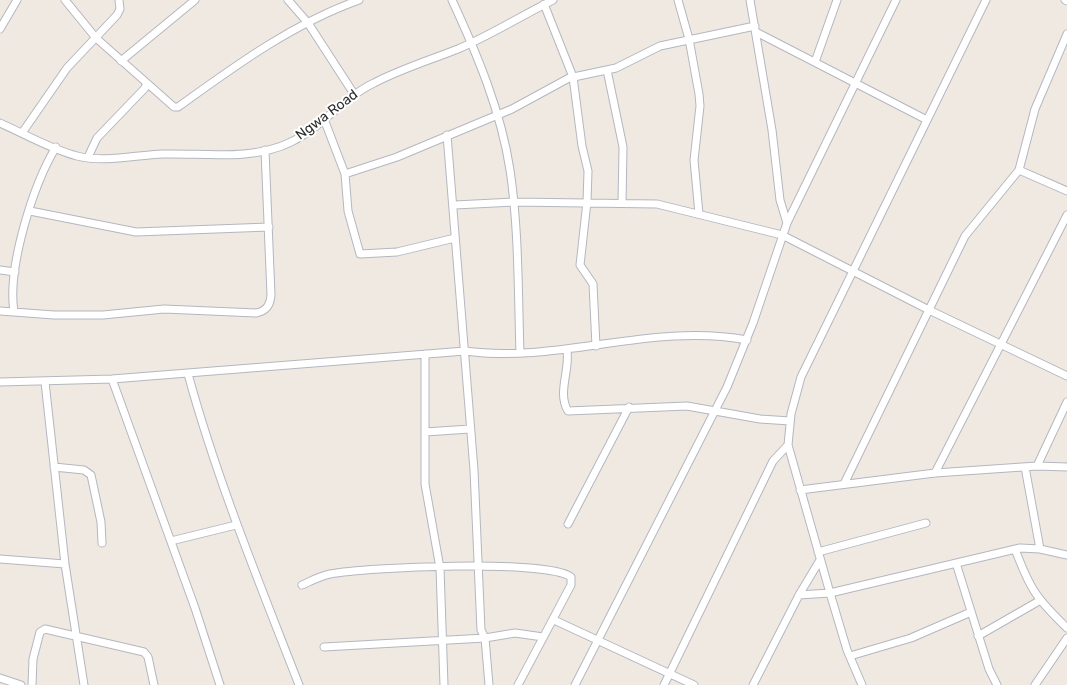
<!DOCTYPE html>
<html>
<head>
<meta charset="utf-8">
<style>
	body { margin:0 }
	canvas { display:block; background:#efe9e1 }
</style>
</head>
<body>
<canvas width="1067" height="685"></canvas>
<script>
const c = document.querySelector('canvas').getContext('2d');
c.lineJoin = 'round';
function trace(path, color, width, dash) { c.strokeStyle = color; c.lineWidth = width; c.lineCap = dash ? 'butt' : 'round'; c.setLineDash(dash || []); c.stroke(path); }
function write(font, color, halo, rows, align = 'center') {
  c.font = font + ' Rubik,sans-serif'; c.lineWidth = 4; c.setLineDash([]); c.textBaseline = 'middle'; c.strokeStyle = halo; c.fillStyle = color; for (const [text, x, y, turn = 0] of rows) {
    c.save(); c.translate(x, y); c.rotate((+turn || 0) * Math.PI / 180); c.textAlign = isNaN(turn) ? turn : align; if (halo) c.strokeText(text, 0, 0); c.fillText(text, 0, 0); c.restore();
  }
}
const minor = new Path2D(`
	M 65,0 L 96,38 L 174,107 L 178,107 C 235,66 292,24 359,0
	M 288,0 L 308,23 L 354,94
	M 452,0 C 477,54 501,111 510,170 C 519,230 518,293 520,353
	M 678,0 L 689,39 L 699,94 L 700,106 L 694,160 L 699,214
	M 750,0 L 772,130 L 780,200 L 787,223
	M 1065,0 L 1067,1
	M 544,4 L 573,77 L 582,146 L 588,171 L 587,202 L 580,265 L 593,284 L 596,346
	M 0,29 L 17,0
	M 756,32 L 927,120
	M 121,61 L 195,0
	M 815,62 L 837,0
	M 607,70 L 623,147 L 622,203
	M 324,119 L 345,174 L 348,211 L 360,254 L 397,252 L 455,238
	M 0,123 C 25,134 50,149 77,156 C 105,163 135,155 163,154 C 204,153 253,161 291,142 C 322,127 343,98 374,83 C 401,69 430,60 458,49 C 491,35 521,16 553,0
	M 22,133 L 67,68 L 117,15 L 120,9 L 119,0
	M 447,135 L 474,470 L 481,630 L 485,638 L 489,685
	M 88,157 L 97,138 L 145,88 L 146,85
	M 1019,170 L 1067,191
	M 345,174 L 397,157 L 512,109 L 569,78 L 616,68 L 660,46 L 755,26
	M 455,205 L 514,202 L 657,204 L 782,235 L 929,310 L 1067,376
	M 30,211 L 136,232 L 269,227
	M 0,270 L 15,272
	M 0,311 L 54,315 L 103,315 L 164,309 L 256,313 C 266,311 270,306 271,295 L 265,150
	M 14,312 C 7,268 33,185 56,147
	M 567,351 C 570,371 557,393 568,411 L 687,406 L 760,419 L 790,421
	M 425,354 L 425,484 L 440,568 L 444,685
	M 188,374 C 217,480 259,582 299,685
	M 112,379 L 195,608 L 220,685
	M 0,382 L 112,379 L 465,351 C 559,364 652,322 747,340
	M 45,382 L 65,564 L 84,685
	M 425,432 L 470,429
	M 1037,466 L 1067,402
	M 54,467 L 84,470 L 91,475 L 101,522 L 102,543
	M 1025,467 L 1040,549
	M 935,473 L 1067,215
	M 844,484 L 965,236 L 1019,170 L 1035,109 L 1067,34
	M 800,490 L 935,473 L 1037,466 L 1067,467
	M 568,524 L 629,407
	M 171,541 L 236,525
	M 1015,549 C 1030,589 1036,598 1067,628
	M 818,552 L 926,523
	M 0,559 L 65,564
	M 956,563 L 989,669 L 997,685
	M 302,585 C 311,581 320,576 330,574 C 366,567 547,559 571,577 L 571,585 L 518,685
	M 799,595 L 830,593 L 1020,548 L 1040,549 L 1067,555
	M 554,620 L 694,685
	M 978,636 L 1039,601
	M 324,647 L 485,638 L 515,633 L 543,637
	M 850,656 L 911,638 L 971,612
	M 0,678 L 21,685
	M 32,685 L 33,659 L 40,632 L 45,629 L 144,652 L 148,657 L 154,685
	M 575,685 L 727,387 L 753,323 L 787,223 L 896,0
	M 664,685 L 773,461 L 788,445
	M 753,685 L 799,595 L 820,560
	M 862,685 L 847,650 L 830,593 L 788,445 L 791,414 L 801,377 L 986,0
	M 1035,685 L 1067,638`);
trace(minor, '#b4b7c1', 9);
trace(minor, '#fff', 7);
write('14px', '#2e2e2e', '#fff', [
	["Ngwa Road",327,115,-37]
]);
</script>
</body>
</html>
